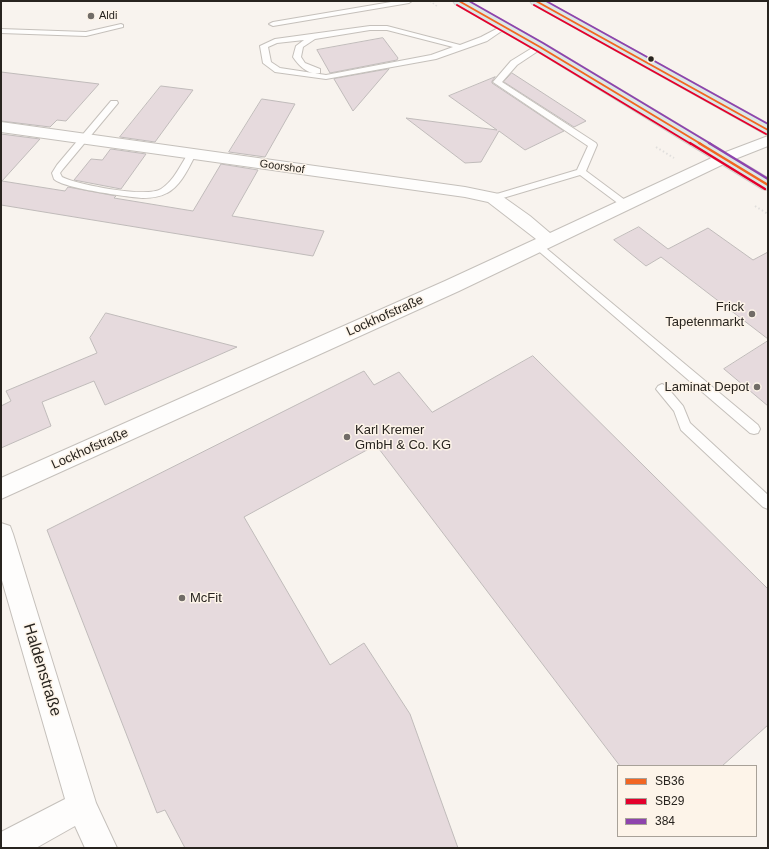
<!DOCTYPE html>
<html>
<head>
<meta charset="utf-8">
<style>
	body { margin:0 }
	#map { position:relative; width:769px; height:849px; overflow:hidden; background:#f8f3ee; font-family:Arial,sans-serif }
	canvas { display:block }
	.frame { position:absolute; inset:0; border:2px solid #28241f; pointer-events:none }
	.legend { position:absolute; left:617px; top:765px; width:140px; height:72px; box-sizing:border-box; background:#fdf4e9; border:1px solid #a8a198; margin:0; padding:5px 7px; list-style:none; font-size:12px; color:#28241f }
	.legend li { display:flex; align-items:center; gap:8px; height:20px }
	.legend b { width:20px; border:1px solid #a8a198 }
</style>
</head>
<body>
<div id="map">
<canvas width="769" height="849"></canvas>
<div class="frame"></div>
<ul class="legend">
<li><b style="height:5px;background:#f26522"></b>SB36</li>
<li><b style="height:5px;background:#e4002b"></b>SB29</li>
<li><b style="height:5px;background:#8e44ad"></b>384</li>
</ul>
</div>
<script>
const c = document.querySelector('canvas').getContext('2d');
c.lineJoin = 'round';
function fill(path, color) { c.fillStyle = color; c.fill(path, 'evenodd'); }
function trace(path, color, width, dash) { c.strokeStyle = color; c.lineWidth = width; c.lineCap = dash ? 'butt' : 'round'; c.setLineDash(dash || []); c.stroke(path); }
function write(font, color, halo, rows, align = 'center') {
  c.font = font + ' Arial,sans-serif'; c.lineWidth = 3; c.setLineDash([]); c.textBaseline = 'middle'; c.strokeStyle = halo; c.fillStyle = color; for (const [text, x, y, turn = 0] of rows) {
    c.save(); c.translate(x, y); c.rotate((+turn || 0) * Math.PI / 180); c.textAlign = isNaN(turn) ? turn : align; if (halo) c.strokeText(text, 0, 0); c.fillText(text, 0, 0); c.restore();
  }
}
const building = new Path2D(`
	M 383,38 L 398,58 L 397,60 L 330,73 L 317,50 Z
	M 389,69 L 353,111 L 334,79 Z
	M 1,72 L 99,84 L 66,121 L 57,120 L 50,127 L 1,121 Z
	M 512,73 L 586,121 L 574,127 L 504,82 Z
	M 495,77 L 492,81 L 492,83 L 564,131 L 525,150 L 499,131 L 481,162 L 465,163 L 406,118 L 497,130 L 449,96 Z
	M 161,86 L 193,90 L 155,142 L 120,137 Z
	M 262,99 L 295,104 L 265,157 L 229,152 Z
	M 1,134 L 40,139 L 2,181 L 65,191 L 68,187 L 116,196 L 114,198 L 193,211 L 221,164 L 258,170 L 232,216 L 324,231 L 313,256 L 1,205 Z
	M 111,149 L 146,154 L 121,189 L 74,180 L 91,159 L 102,160 Z
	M 639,227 L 668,249 L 708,228 L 753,260 L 768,252 L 768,339 L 661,257 L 646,266 L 614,240 Z
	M 106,313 L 237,347 L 105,405 L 94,381 L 42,402 L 51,426 L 1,448 L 1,406 L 11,401 L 6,391 L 97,353 L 90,338 Z
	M 768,341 L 768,406 L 724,369 Z
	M 533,356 L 768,589 L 768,725 L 722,766 L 620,766 L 376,445 L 244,517 L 330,665 L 364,643 L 410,714 L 458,848 L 185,848 L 165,810 L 157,813 L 47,530 L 364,371 L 374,385 L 399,372 L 432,412 Z`);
fill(building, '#e6dadd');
trace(building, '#c0bbba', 1);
const lane = new Path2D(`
	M 397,1 L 412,1 L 409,3 L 273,26 L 269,24 L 273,22 Z
	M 121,24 L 123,25 L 123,27 L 86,36 L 1,33 L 1,29 L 86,32 Z
	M 504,25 L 506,26 L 506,28 L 487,41 L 436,59 L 326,79 L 275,72 L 263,63 L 260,46 L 275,39 L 370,26 L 387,26 L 460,45 L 481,37 ZM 370,30 L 387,30 L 453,47 L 431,55 L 326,75 L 280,68 L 271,62 L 268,47 L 277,43 L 304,40 L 296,46 L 293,57 C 299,66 308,75 320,73 L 320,69 L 305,63 L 301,57 L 303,47 L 315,39 Z
	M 537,45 L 540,45 L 544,47 L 517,65 L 502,82 L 596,143 L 597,145 L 586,171 L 629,203 L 631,205 L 629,207 L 623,207 L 580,175 L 493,201 L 488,198 L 490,196 L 577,170 L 588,146 L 493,82 L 511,61 Z
	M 111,101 L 117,101 L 118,103 L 63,169 L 60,173 L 62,177 C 79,185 146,198 161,189 C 174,181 181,164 189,152 L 195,152 L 196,154 C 189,167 181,186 167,193 C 160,197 151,198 143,198 C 128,197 62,188 54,179 L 52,173 L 57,165 Z
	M 538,243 L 541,244 L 758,425 L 760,429 L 758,433 L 754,434 L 750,433 L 535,248 L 533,246 Z
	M 662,384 L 666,386 L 683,406 L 690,423 L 768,495 L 768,509 L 763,507 L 681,430 L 674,411 L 656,389 L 658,386 Z`);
const street = new Path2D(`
	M 1,122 L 465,187 L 499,194 L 530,216 L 550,233 L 718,155 L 768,136 L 768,146 L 730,161 L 459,291 L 1,499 L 1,478 L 445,281 L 536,239 L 488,202 L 465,197 L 1,132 Z
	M 1,523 L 10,526 L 13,534 L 96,803 L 117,848 L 85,848 L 75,826 L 36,848 L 1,848 L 1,832 L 65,799 L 1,577 Z`);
const primary = new Path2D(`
	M 453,1 L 468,1 L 545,44 L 768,178 L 768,190 L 762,189 L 535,50 L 455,4 Z
	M 530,1 L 545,1 L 768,124 L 768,135 L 763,133 L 532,4 Z`);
trace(lane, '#c5c0bb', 2);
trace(street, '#c5c0bb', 2);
trace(primary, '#d2cfcc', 2);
trace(new Path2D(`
	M 430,1 L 438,7`), '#e1dfdd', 1.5, [1.5, 2]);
trace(new Path2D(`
	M 656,147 L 674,158
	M 755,206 L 768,214`), '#e1dfdd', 2, [1.5, 2.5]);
fill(lane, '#fefdfc');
fill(street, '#fefdfc');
fill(primary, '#dce8e6');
trace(new Path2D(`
	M 459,1 L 540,47 L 701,144
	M 536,1 L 768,130`), '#f26522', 2);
trace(new Path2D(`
	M 699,143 L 768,185`), '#f26522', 2.5);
trace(new Path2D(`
	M 457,5 L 537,51 L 691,144
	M 534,5 L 766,134`), '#e4002b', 2);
trace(new Path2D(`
	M 690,143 L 765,189`), '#e4002b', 2.5);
trace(new Path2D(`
	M 469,1 L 543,43 L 711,144
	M 546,1 L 768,124`), '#8e44ad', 2);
trace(new Path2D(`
	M 709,143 L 768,179`), '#8e44ad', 2.5);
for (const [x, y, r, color] of [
	[91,16,4,"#716c67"],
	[651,59,3.5,"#28241f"],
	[752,314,4,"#716c67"],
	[757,387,4,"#716c67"],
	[347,437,4,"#716c67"],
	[182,598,4,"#716c67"]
]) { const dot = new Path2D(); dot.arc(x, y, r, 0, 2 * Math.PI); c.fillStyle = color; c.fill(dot); trace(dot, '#fdf4e9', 1.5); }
write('11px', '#28241f', '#fdf4e9', [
	["Aldi",99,16]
], 'left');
write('11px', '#28241f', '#fdf4e9', [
	["Goorshof",282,167,8]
]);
write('13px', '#28241f', '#fdf4e9', [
	["Frick",744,307],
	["Tapetenmarkt",744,322],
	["Laminat Depot",749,387],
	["Karl Kremer",355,430,"left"],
	["GmbH & Co. KG",355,445,"left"],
	["McFit",190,598,"left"]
], 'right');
write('13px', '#28241f', '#fdf4e9', [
	["Lockhofstraße",385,316,-24],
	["Lockhofstraße",90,449,-24]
]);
write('16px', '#28241f', '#fdf4e9', [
	["Haldenstraße",42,670,73]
]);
</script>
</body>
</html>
